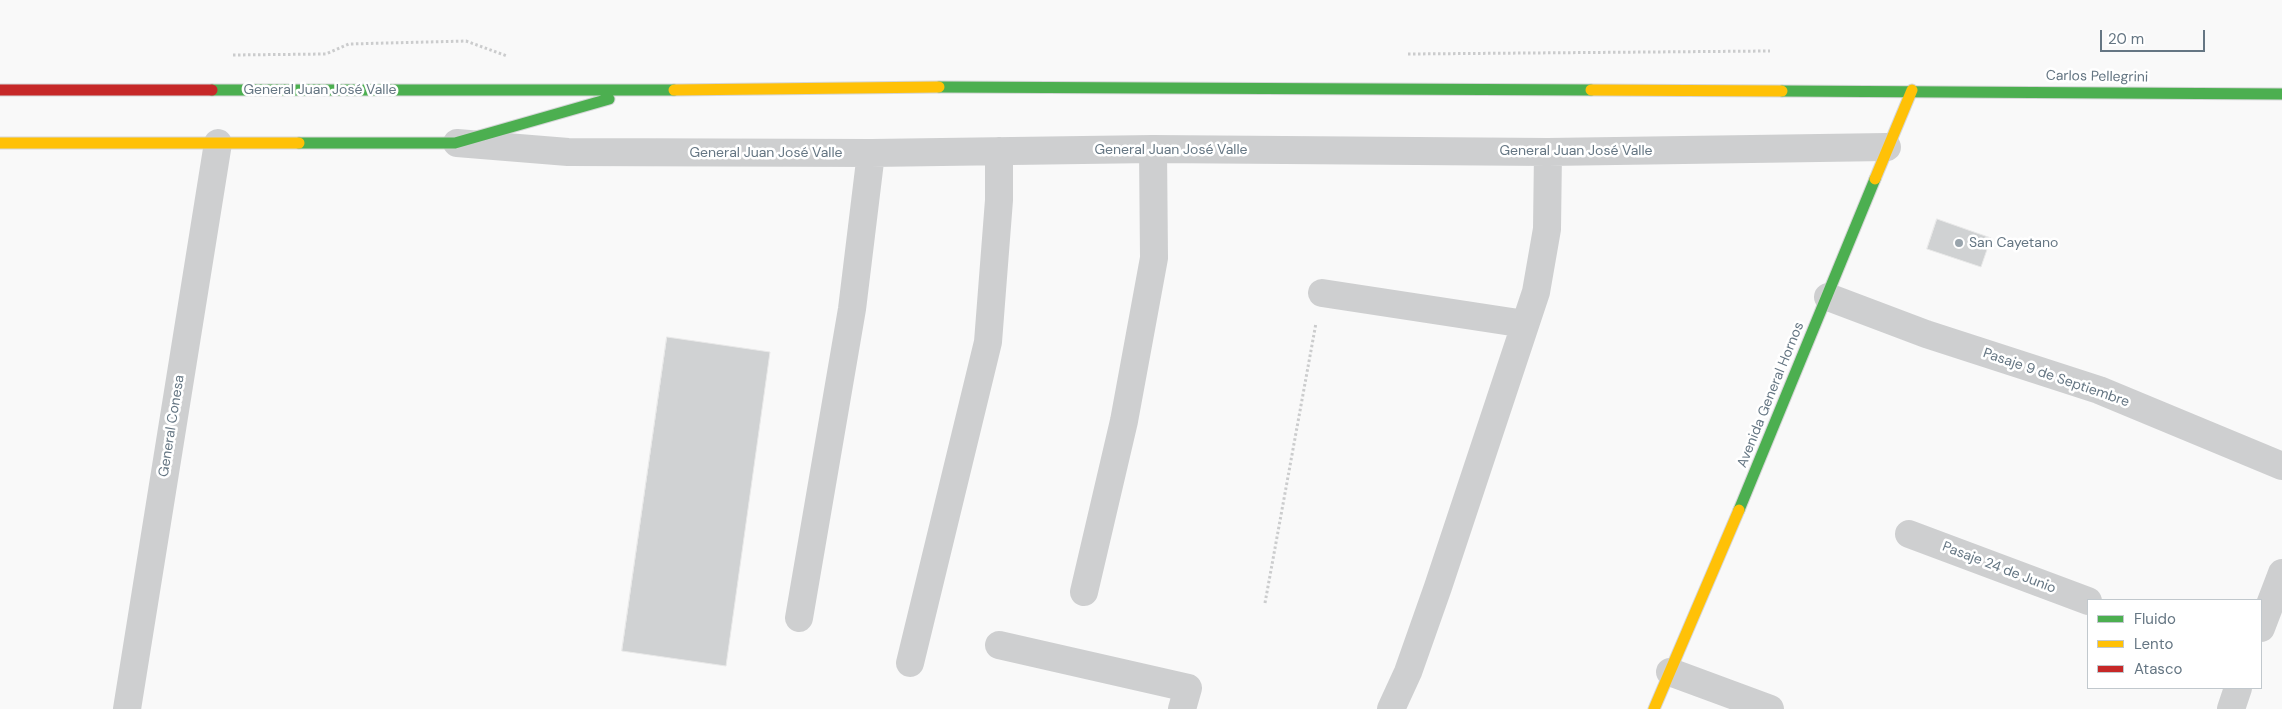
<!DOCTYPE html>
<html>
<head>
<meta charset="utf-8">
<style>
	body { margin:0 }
	#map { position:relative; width:2282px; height:709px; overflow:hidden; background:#f9f9f9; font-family:"DM Sans",sans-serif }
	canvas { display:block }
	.legend { position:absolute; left:2087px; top:599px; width:175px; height:90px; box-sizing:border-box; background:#fff; border:1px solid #c1c8cd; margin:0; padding:6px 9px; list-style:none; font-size:15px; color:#657683 }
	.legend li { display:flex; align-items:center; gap:10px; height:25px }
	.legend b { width:25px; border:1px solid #c1c8cd }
	.scale { position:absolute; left:2100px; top:30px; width:105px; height:22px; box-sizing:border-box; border:2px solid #657683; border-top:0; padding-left:6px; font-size:15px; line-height:18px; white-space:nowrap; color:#657683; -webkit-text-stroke:4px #fff; paint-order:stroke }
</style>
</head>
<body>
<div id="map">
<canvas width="2282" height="709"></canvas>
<ul class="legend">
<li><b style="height:6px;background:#4caf50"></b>Fluido</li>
<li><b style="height:6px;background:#ffc107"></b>Lento</li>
<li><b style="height:6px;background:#c62828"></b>Atasco</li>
</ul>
<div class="scale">20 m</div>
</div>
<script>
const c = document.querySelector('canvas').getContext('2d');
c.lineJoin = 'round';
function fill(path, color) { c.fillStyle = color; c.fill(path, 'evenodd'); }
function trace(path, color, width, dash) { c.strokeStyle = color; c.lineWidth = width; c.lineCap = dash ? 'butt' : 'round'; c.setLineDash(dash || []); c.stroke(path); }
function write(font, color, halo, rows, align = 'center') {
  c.font = font + ' "DM Sans",sans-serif'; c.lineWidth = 5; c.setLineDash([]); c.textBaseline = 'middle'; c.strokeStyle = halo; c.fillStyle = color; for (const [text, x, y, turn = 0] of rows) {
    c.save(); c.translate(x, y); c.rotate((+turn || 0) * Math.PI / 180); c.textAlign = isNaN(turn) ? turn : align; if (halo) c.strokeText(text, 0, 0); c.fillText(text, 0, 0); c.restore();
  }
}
const building = new Path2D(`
	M 1937,219 L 1991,238 L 1981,267 L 1927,249 Z
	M 667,337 L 770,352 L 726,666 L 622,651 Z`);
fill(building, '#d0d2d3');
trace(building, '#e8e8e8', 1);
const fast = new Path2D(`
	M 939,87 L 1591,90
	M 212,90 L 674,90
	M 1782,91 L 2282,94
	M 299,143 L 455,143 L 609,99
	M 1739,510 L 1875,179`);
const slow = new Path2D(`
	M 674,90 L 939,87
	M 1591,90 L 1782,91
	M 0,143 L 299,143
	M 1875,179 L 1912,90
	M 1654,709 L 1739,510`);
const jam = new Path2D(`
	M 0,90 L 212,90`);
trace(fast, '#d5d6d7', 13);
trace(slow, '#d5d6d7', 13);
trace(jam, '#d5d6d7', 13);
trace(new Path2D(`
	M 1408,54 L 1770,51
	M 233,55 L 326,54 L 349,44 L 466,41 L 507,56
	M 1265,603 L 1316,323`), '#cbcccd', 3, [2.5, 2.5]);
trace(new Path2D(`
	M 457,143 L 568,152 L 871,153 L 1153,149 L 1548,152 L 1887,147
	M 1322,293 L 1525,324
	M 1828,297 L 1926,334 L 2099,390 L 2282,466
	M 1909,534 L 2088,601
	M 1084,592 L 1124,421 L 1154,258 L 1153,149
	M 799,618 L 852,309 L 871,153
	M 2261,628 L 2282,573
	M 999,645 L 1188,688 L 1182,709
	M 910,663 L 988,342 L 999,200 L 999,151
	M 1670,672 L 1770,709
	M 127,709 L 218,143
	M 1391,709 L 1408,672 L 1438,587 L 1536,292 L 1547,229 L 1548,152
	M 2231,709 L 2238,688`), '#cecfd0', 28);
trace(fast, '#4caf50', 11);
trace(slow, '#ffc107', 11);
trace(jam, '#c62828', 11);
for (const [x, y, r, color] of [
	[1959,243,5,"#99a4ac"]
]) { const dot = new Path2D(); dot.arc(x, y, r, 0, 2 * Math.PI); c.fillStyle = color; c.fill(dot); trace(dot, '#fff', 2); }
write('14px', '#657683', '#fff', [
	["Carlos Pellegrini",2097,77,1],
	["General Juan José Valle",320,90],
	["General Juan José Valle",1171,150],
	["General Juan José Valle",1576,151],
	["General Juan José Valle",766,153],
	["Pasaje 9 de Septiembre",2056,378,19],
	["Avenida General Hornos",1771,395,-68],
	["General Conesa",172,426,-81],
	["Pasaje 24 de Junio",1999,568,21]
]);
write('14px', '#657683', '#fff', [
	["San Cayetano",1969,243]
], 'left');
</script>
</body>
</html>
